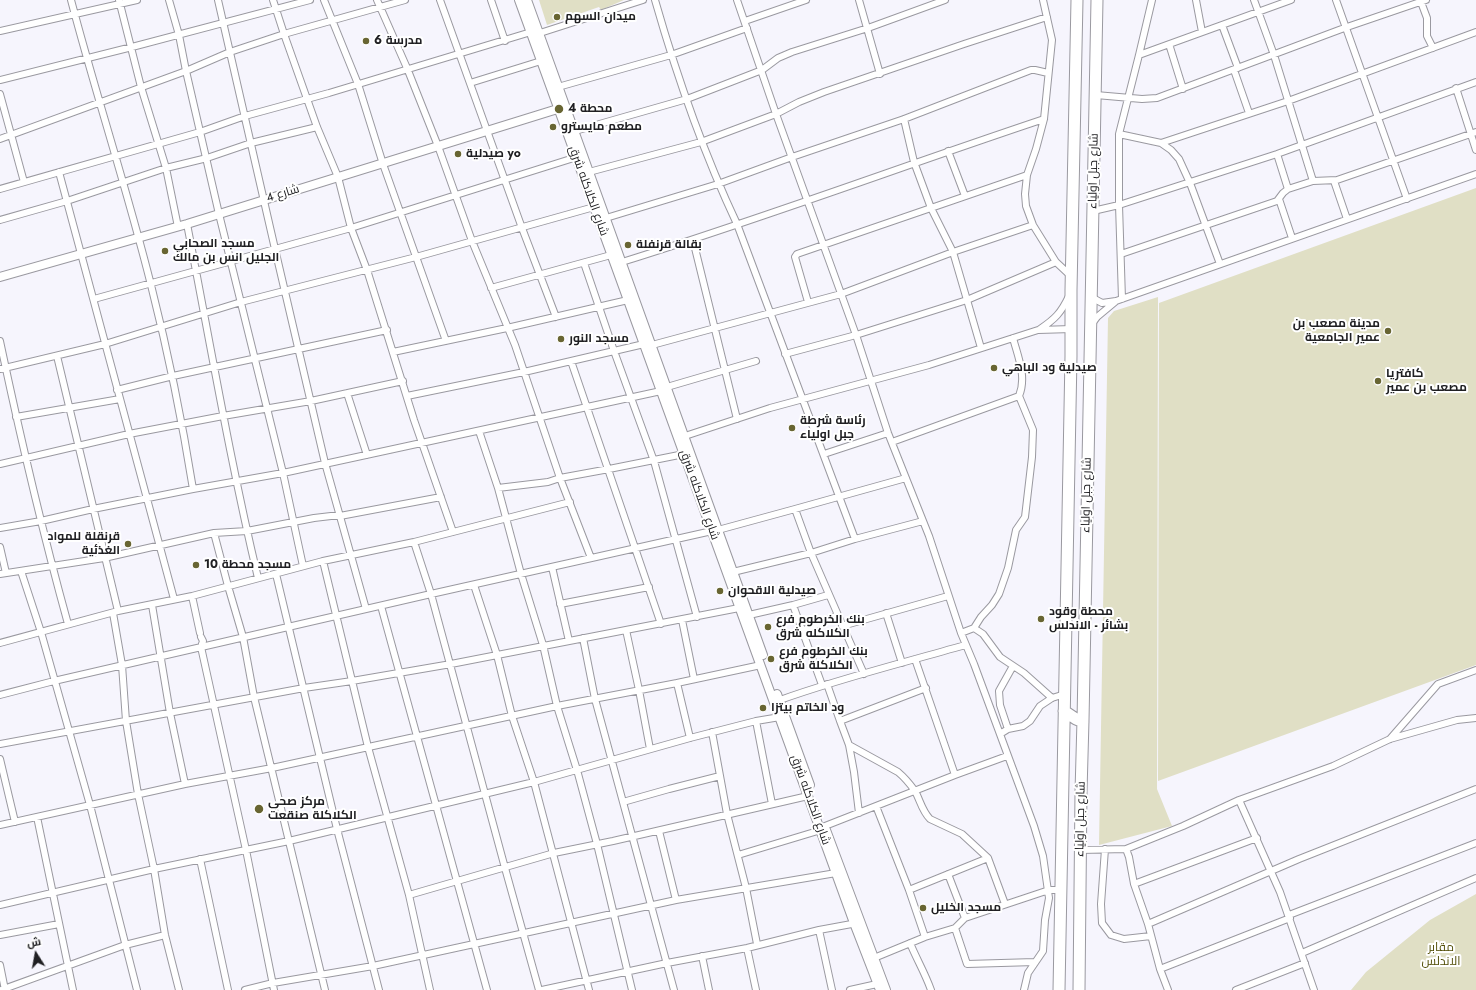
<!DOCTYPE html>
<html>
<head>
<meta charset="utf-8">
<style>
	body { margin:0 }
	#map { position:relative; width:1476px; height:990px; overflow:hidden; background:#f6f5fd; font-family:Jost,Cairo,sans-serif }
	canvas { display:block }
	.north { position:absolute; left:16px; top:934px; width:40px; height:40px; -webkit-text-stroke:3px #fff; paint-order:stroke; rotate:349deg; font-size:11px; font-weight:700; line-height:16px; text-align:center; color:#202023 }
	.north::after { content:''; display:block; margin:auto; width:14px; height:18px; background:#202023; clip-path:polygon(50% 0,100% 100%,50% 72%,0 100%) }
</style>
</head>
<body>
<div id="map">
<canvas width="1476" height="990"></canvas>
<div class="north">ش</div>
</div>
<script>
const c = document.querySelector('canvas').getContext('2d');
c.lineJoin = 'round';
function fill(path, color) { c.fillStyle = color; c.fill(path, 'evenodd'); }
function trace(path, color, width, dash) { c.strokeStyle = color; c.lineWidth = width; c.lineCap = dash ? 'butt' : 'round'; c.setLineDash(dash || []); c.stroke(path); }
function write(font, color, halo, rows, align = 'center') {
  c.font = font + ' Jost,Cairo,sans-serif'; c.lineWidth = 4; c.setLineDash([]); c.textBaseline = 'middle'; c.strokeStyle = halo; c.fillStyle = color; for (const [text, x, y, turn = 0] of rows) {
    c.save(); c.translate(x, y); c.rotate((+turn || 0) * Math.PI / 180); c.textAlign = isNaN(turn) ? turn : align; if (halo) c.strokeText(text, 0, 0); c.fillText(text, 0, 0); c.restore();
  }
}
fill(new Path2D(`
	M 539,0 L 624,0 L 601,10 L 599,7 L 547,25 Z
	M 1476,188 L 1476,665 L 1158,781 L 1159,303 Z
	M 1158,297 L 1157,789 L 1172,826 L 1099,845 L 1108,318 L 1114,311 Z
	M 1476,894 L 1476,990 L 1351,990 L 1366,972 L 1430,920 Z`), '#e0dfc5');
const street = new Path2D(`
	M 71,0 C 96,95 127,189 151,285 C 168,352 182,420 193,489
	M 119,0 L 141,87 L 166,168 L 178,227
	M 169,0 L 179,35 L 186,71 L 219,214 L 283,473 L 303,566
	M 218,0 L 275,249 L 325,463 L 366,609
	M 273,0 L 284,34 L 317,127 L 338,177 L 351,228 L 367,270 L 414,420 L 453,532
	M 324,0 L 358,84 L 383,164 L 446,341
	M 377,0 L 407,68 L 438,146 L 472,241 L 515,345 L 560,478 L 591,558
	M 440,0 L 522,228 L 556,317
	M 491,0 L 505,41
	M 655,0 C 677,77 703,152 737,224 L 855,539
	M 737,0 L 776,114 L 856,335 L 888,433 L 929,536 L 961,633 L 974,664 L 1034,826 L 1043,856 L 1049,898 L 1045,920 L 1043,951 L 1028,973 L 1024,990
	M 859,0 L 880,74
	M 1043,0 L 1052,40 L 1044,119 L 1036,149 L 1027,175 L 1025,194 L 1026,206 L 1033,225 L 1056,262 L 1072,277
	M 1196,0 L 1202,32
	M 1254,0 L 1274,55 L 1313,181
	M 1336,0 L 1407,199
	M 1421,2 L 1427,18 L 1427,36 L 1433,48
	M 745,21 L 806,0
	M 1222,25 L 1238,68
	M 0,31 L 137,0
	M 540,33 L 643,0
	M 1169,44 L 1183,89
	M 1139,55 L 1291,0
	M 1234,70 L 1249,113
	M 0,80 L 132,47 L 310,0
	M 470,83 L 541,61
	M 558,87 L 671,55 L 747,28
	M 1456,88 L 1476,150
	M 0,94 L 24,182
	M 1096,95 L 1142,99 L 1157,98 L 1347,27 L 1426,0
	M 904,119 L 914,162 L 931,208 L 953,252 L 981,348
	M 575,131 L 687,99 L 762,70 L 778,58 L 792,52 L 868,28 L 945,0
	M 1119,134 L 1161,143 L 1171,150 L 1179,159 L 1190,183 L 1220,264
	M 0,139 L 186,71 L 230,52 L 284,34 L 405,0
	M 1161,143 L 1288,101 L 1476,32
	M 948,151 L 965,196
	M 1277,154 L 1288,189
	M 59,172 L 174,599
	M 589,172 L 701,142 L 776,114 L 799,102 L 824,92 L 964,44 L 1047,17
	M 1334,181 L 1347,219
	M 0,189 L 200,132 L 245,116 L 329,93 L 531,32
	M 1279,199 L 1292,238
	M 1093,211 L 1119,205 L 1277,154 L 1476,82
	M 606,218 L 718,184 L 792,157 L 904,119 L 1031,70 L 1035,70 L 1048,73
	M 0,220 L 67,201 L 166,168 L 207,158 L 251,143 L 317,127
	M 187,224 C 210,342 230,461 258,578
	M 693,240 L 737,419
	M 1121,254 L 1274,202 L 1277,201 L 1283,193 L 1288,189 L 1313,181 L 1337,180 L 1476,132
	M 622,262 C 764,218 903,166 1044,119
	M 584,263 L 614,351 L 654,461 L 697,617
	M 491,288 L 611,255
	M 1091,297 L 1102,303 L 1116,301 L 1476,174
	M 94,299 L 351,228 L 577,157
	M 1122,299 L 1119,205 L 1119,134 L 1139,55 L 1152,0
	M 808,302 L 795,257 L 797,254 L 1027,175
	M 1091,325 L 1097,317 L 1115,302
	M 1040,329 C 1055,319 1061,313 1069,296
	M 0,341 C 20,436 42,530 68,624
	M 652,345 L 841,294 L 953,252 L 1033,225
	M 393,352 L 507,328 L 628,300
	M 785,354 L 856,335 L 967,300 L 1056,262
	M 57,356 L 118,611
	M 571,361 L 661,624
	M 0,369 L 105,344 L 241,302 L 416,257 L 594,207
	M 667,387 L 756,361
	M 117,390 L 173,376 L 387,330
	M 347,393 L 367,455
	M 407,396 L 524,372 L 644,344
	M 16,417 L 120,399
	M 479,431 L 498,488 L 521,574 L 543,645 L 557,706 L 577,770 L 597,844 L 632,990
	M 685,436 L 770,408 L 929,365 L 1038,330 L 1072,329
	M 892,442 L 1019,396
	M 824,454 L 888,433
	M 0,464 L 129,434 L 223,416 L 311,401 L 403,381
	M 498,488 L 548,482 L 560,478 L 609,469 L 684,454
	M 795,509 L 811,553 L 838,615
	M 0,528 L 41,521 L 93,509 L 193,489 L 283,473 L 661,391
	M 718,530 L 795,509 L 906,478
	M 214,533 L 228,586 L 243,637 L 254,697 L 325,990
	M 414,542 L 431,594 L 505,868 L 539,990
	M 0,547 L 6,573
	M 323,561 L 368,747 L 409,895 L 430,990
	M 552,567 L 569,641
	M 21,571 L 41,632 L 90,805 L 137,990
	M 733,572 L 811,553 L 855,539 L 923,521
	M 0,574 L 104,558 L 214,533 L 247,531 L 314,518 L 331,516 L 340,516 L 441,497
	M 276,574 L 337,829 L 379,990
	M 474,585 L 497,655 L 512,716 L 534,782 L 589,990
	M 192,596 L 200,633
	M 560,604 L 649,587
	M 152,605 L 170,713 L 185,784
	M 793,605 L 822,685
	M 381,606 L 487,990
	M 113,613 L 122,665 L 126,721 L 138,794 L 154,869 L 165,935 L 179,990
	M 886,613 L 902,663
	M 749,615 L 793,605 L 828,595
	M 682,620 L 694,679
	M 842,626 L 948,596
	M 974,628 L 981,617 L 992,605 L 999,594 L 1008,568 L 1016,530 L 1025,517 L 1032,457 L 1033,430 L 1019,396 C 1027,377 1018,357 1013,338
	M 626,630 L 639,690 L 650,749
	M 802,631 L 838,615 L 864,674
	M 961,633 L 974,628 L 983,634 L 1000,657 L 1024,673 L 1052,698
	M 201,637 L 203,641 L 201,647 L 246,850 L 274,990
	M 583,638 L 595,699 L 674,990
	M 0,643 L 118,611 L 192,596 L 323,561 L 414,542 L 570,502
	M 915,659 L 955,775
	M 677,683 L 690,738
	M 827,684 L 840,721 L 926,688
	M 0,695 L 54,681 L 431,594 L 712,531
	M 780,700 C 841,678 903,663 965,645
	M 756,721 L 772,804
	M 840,721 L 849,745 L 854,772 L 859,813
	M 1008,729 L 1000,705 L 999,691 L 1013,666
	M 712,732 L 727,814 L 746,888 L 757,944
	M 1000,734 L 1008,729 L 1023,726 L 1030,721 L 1040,706 L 1052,698 L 1065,694
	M 1390,739 L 1438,684 L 1476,670
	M 0,744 L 304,688 L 352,681 L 451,664 L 739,608
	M 849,745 L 898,772 C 904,777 910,784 915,791 C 920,800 922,811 930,819 L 962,834 L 988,858 L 1005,904
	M 0,759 L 15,822
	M 1239,800 L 1280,892 L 1314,990
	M 623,802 L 669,789 L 720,776
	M 876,806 L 909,890 L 925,937
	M 37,817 L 73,990
	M 0,825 L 185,784 L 272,768 L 557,706 L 677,683 L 761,665
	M 825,826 L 955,775 L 1007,756
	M 659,831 L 676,900
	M 1105,849 L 1101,904 L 1102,923 L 1111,935 L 1124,939 L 1151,936
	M 1126,849 L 1129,857 L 1134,884 L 1148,924 L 1160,969 L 1168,990
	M 1081,850 L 1126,849 L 1183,826 L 1239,800 L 1333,766 L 1390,739 L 1457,720 L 1476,718
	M 738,855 L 821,830
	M 200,859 L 228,990
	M 948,874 L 965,918
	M 1134,884 L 1257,838
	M 909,890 L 988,858
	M 409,895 L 554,853 L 613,841 L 808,796
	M 0,905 L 154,869 L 289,841 L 534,782 L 690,738 L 756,721 L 780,717
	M 1289,915 L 1476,843
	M 1148,924 L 1299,859 L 1476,789
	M 955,928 L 967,964 L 1035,962
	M 819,930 L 832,990
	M 0,935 L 59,924
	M 910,943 C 917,960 925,973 931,990
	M 747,948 L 756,990
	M 1302,953 L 1476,878
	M 702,956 L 709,990
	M 874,958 L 925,937 L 955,928 L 965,918 L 1049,890 L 1060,890
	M 0,965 L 5,990
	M 1160,969 L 1290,918
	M 1,990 L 125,945 L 165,935
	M 245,990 L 273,983 L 373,966 L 676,900 L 836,873
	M 542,990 L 667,963 L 747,948 L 819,930 L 857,923
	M 850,990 L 877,984
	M 1236,990 L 1305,963`);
const secondary = new Path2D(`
	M 519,0 L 854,923 L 880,990
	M 527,0 L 763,655
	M 0,277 L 187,224 L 564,107
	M 777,694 L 810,785
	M 826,830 L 886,990`);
const highway = new Path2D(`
	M 1064,711 L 1076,719 L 1083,722
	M 1059,990 L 1071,356 L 1071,290 L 1077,0
	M 1079,990 L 1081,792 L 1083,720 L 1097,0`);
trace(street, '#9a99a0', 8);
trace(secondary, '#9a99a0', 10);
trace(highway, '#9a99a0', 13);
trace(street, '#fff', 6);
trace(secondary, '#fff', 8);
trace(highway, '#fff', 11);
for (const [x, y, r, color] of [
	[557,17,4,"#686532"],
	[366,41,4,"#686532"],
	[559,109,5,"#686532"],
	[553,127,4,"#686532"],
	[458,154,4,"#686532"],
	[628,245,4,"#686532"],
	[165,251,4,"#686532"],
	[1388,331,4,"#686532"],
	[561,339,4,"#686532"],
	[994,368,4,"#686532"],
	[1378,381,4,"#686532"],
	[792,428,4,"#686532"],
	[128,544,4,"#686532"],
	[196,565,4,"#686532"],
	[720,591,4,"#686532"],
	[1041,619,4,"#686532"],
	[768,627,4,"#686532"],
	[771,659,4,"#686532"],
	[763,708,4,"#686532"],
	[259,809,5,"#686532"],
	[923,908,4,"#686532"]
]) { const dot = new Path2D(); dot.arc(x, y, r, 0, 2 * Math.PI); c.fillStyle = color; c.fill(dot); trace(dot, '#fff', 1.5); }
write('bold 12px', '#202023', '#fff', [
	["ميدان السهم",565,17],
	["مدرسة 6",374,41],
	["محطة 4",568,109],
	["مطعم مايسترو",561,127],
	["صيدلية yo",466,154],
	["مسجد الصحابي",173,244],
	["الجليل انس بن مالك",173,258],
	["بقالة قرنفلة",636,245],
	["مدينة مصعب بن",1380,324,"right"],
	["عمير الجامعية",1380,338,"right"],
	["مسجد النور",569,339],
	["صيدلية ود الباهي",1002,368],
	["كافتريا",1386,374],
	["مصعب بن عمير",1386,388],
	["رئاسة شرطة",800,421],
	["جبل اولياء",800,435],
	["قرنقلة للمواد",120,537,"right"],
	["الغذئية",120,551,"right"],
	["مسجد محطة 10",204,565],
	["صيدلية الاقحوان",728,591],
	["محطة وقود",1049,612],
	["بشائر - الاندلس",1049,626],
	["بنك الخرطوم فرع",776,620],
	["الكلاكله شرق",776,634],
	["بنك الخرطوم فرع",779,652],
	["الكلاكلة شرق",779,666],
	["ود الخاتم بيتزا",771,708],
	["مركز صحي",268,802],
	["الكلاكلة صنقعت",268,816],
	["مسجد الخليل",931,908]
], 'left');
write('12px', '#202023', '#fff', [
	["شارع جبل اولياء",1094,171,-89],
	["شارع الكلاكله شرق",588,191,70],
	["شارع 4",283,194,-17],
	["شارع الكلاكله شرق",699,495,70],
	["شارع جبل اولياء",1087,495,-89],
	["شارع الكلاكله شرق",810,800,70],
	["شارع جبل اولياء",1081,819,-89]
]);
write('12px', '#4f4b03', '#fff', [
	["مقابر",1441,948],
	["الاندلس",1441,962]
]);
</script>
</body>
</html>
